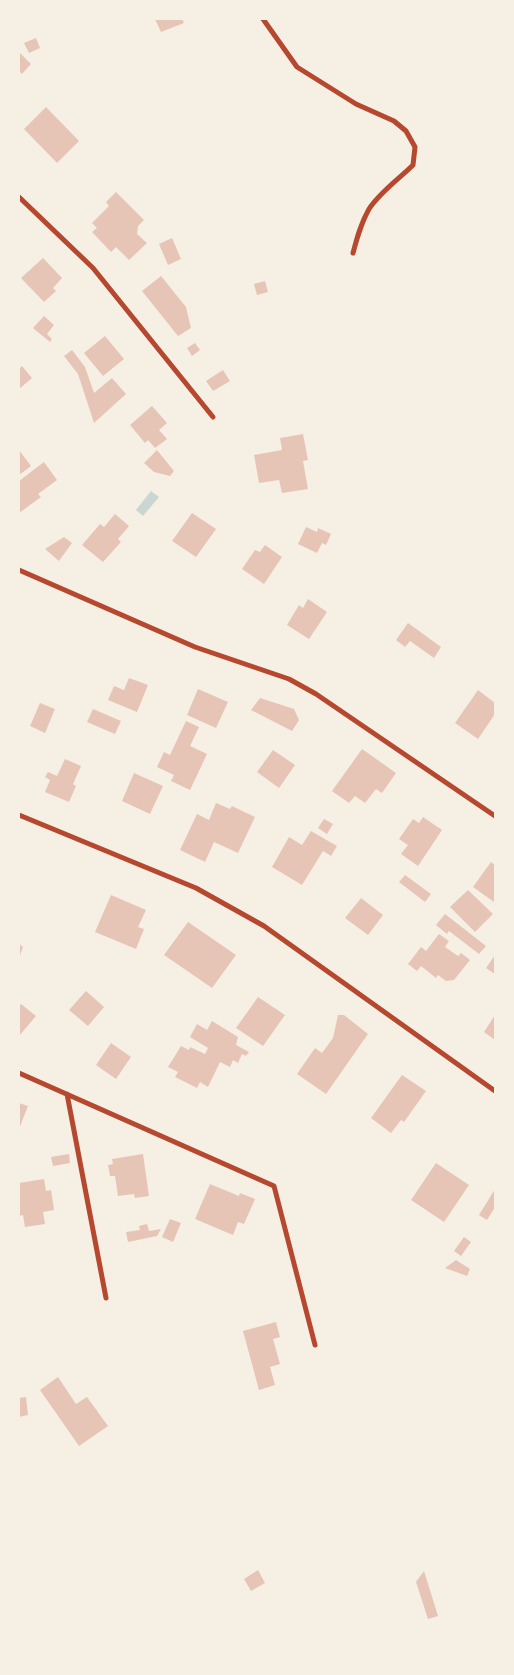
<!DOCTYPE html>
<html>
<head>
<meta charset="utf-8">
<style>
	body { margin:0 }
	#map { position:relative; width:514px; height:1675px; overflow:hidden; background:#f6efe4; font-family:Barlow,sans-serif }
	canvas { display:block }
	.frame { position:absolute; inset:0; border:20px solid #f6efe4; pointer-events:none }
</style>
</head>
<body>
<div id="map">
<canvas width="514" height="1675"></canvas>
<div class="frame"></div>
</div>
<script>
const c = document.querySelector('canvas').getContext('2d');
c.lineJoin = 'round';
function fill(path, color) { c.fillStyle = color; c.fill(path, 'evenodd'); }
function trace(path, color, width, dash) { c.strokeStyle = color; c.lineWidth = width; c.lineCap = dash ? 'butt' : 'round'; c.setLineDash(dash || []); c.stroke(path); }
fill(new Path2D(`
	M 151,491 L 159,497 L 143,516 L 136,510 Z`), '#c9d6d2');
fill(new Path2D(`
	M 155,19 L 182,19 L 184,23 L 161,32 Z
	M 36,38 L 40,48 L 29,53 L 24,43 Z
	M 19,52 L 31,64 L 22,74 L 19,71 Z
	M 46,107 L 79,141 L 57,163 L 24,129 Z
	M 116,192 L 144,220 L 138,226 L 137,234 L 147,243 L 129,260 L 116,247 L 111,252 L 92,232 L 97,228 L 92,223 L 109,206 L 106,202 Z
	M 172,238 L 181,259 L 168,265 L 159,244 Z
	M 43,258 L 62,278 L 53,288 L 56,291 L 44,302 L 21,278 Z
	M 161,276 L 186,307 L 191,328 L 178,336 L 142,291 Z
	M 265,281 L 268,292 L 257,295 L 254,284 Z
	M 44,316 L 54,325 L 47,334 L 52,339 L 50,342 L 33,328 Z
	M 105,336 L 124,359 L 103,376 L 84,353 Z
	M 195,343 L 200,350 L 192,356 L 187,348 Z
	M 72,350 L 85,367 L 94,393 L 112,378 L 126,394 L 94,423 L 78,374 L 64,356 Z
	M 22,366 L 32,378 L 19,389 L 19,369 Z
	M 223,370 L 230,381 L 213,391 L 206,381 Z
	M 152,406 L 167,423 L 159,430 L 167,439 L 155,448 L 148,440 L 145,443 L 130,425 Z
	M 303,434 L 308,460 L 303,461 L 308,489 L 282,493 L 279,480 L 259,483 L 254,455 L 282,450 L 280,438 Z
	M 19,450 L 31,466 L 19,475 Z
	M 157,450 L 174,471 L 170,476 L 154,472 L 144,463 Z
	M 44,462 L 57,480 L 38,494 L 41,497 L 19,513 L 19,481 Z
	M 192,513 L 216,529 L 196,557 L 172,541 Z
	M 115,514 L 129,526 L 118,539 L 121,542 L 103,562 L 82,545 L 100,524 L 104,527 Z
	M 306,527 L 317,532 L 318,528 L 331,534 L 326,545 L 322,543 L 317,553 L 298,544 Z
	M 64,537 L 72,543 L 59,561 L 45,549 Z
	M 265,545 L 282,557 L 264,584 L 242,569 L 255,550 L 260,552 Z
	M 308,599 L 327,612 L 309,639 L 287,625 L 299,605 L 303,608 Z
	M 408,623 L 441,647 L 434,658 L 410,641 L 405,647 L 396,640 Z
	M 129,678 L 148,685 L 137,712 L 108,700 L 114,686 L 124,690 Z
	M 198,689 L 228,702 L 216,728 L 187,715 Z
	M 478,690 L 495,703 L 495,714 L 478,739 L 455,723 Z
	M 260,698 L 294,709 L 299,720 L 292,731 L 251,710 Z
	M 40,703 L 55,709 L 45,733 L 30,726 Z
	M 93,709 L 121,721 L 115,734 L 87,722 Z
	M 186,721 L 199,727 L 190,746 L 207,754 L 190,790 L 171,781 L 174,775 L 157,767 L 164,752 L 170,755 Z
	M 362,749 L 396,773 L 382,793 L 376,789 L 365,803 L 355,796 L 349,803 L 332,791 Z
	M 273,750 L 295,765 L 279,788 L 257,772 Z
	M 65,759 L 81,766 L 73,784 L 76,786 L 69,802 L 45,792 L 50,780 L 45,777 L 48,772 L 57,776 Z
	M 134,773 L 163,786 L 150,814 L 122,801 Z
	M 216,803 L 230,809 L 232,806 L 255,817 L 238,853 L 214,842 L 205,862 L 180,850 L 197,814 L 209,820 Z
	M 423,817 L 442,830 L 418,866 L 401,854 L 408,845 L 399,839 L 413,819 L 419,823 Z
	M 324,819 L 333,824 L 327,834 L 318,828 Z
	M 311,831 L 337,846 L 331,856 L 323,851 L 302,885 L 272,867 L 289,837 L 302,845 Z
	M 491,862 L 495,865 L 494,902 L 473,887 Z
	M 405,875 L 431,894 L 425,902 L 399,882 Z
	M 468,890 L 493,914 L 475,932 L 450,907 Z
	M 111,895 L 146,910 L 138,927 L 144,929 L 136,949 L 95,932 Z
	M 361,898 L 383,915 L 368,935 L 345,918 Z
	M 445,914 L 486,946 L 479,954 L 449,931 L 447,934 L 436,925 Z
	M 188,922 L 236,955 L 212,988 L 164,955 Z
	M 439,934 L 449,941 L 445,947 L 458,956 L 461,953 L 470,960 L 454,980 L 446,981 L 438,975 L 436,978 L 421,966 L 417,971 L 408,964 L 421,947 L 426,951 Z
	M 19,944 L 23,947 L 19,958 Z
	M 495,955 L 495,974 L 486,968 Z
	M 86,991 L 104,1007 L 88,1026 L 69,1010 Z
	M 258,997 L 285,1015 L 263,1046 L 236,1028 Z
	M 21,1004 L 36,1016 L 19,1036 L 19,1007 Z
	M 338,1015 L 344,1015 L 368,1034 L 326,1094 L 297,1074 L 315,1048 L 322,1053 L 333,1038 Z
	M 495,1015 L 495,1040 L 484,1032 Z
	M 212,1021 L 238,1037 L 236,1045 L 249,1052 L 246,1056 L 242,1054 L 238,1063 L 233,1060 L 230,1067 L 220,1062 L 208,1087 L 200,1082 L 197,1088 L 175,1077 L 178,1072 L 168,1067 L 181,1046 L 189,1050 L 190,1047 L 205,1054 L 208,1048 L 190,1037 L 197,1024 L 207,1030 Z
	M 111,1043 L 131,1057 L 116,1079 L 96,1065 Z
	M 402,1075 L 426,1091 L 404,1122 L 401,1120 L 391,1133 L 371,1118 Z
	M 19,1103 L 28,1106 L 19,1129 Z
	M 69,1154 L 70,1163 L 53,1166 L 51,1157 Z
	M 143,1154 L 149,1196 L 135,1198 L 134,1194 L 118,1196 L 115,1176 L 110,1176 L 108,1165 L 113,1164 L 112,1159 Z
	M 436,1163 L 469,1185 L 444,1222 L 411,1200 Z
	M 44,1179 L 46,1191 L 51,1190 L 54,1210 L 43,1212 L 45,1224 L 25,1227 L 23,1215 L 19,1216 L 19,1183 Z
	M 210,1184 L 239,1196 L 240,1193 L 255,1199 L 244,1224 L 238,1222 L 233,1235 L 195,1219 Z
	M 495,1189 L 495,1207 L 487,1220 L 479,1215 Z
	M 170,1219 L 181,1223 L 173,1242 L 162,1237 Z
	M 147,1224 L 149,1231 L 161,1229 L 157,1236 L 128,1242 L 126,1232 L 140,1230 L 139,1226 Z
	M 464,1237 L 471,1242 L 461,1256 L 454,1251 Z
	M 456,1260 L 470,1269 L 467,1276 L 445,1268 Z
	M 276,1322 L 280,1337 L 273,1339 L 280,1364 L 270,1367 L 275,1385 L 259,1390 L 243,1331 Z
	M 58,1377 L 76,1404 L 87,1397 L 108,1426 L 79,1446 L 40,1390 Z
	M 26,1397 L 28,1415 L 19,1417 L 19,1398 Z
	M 258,1570 L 265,1583 L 251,1591 L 244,1579 Z
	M 424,1571 L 438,1616 L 428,1619 L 416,1582 Z`), '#e6c5b7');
trace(new Path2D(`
	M 263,19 L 297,67 L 356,104 L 394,121 L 406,131 L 415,147 L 413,165 C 399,179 380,192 369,209 C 361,223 357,238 353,253
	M 19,197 L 93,268 L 213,417
	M 19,570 L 195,647 L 289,679 L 316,694 L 495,816
	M 19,815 L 196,888 L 264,926 L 495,1091
	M 19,1073 L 274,1186 L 315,1345
	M 67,1094 L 106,1298`), '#b5482f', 5);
</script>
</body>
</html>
